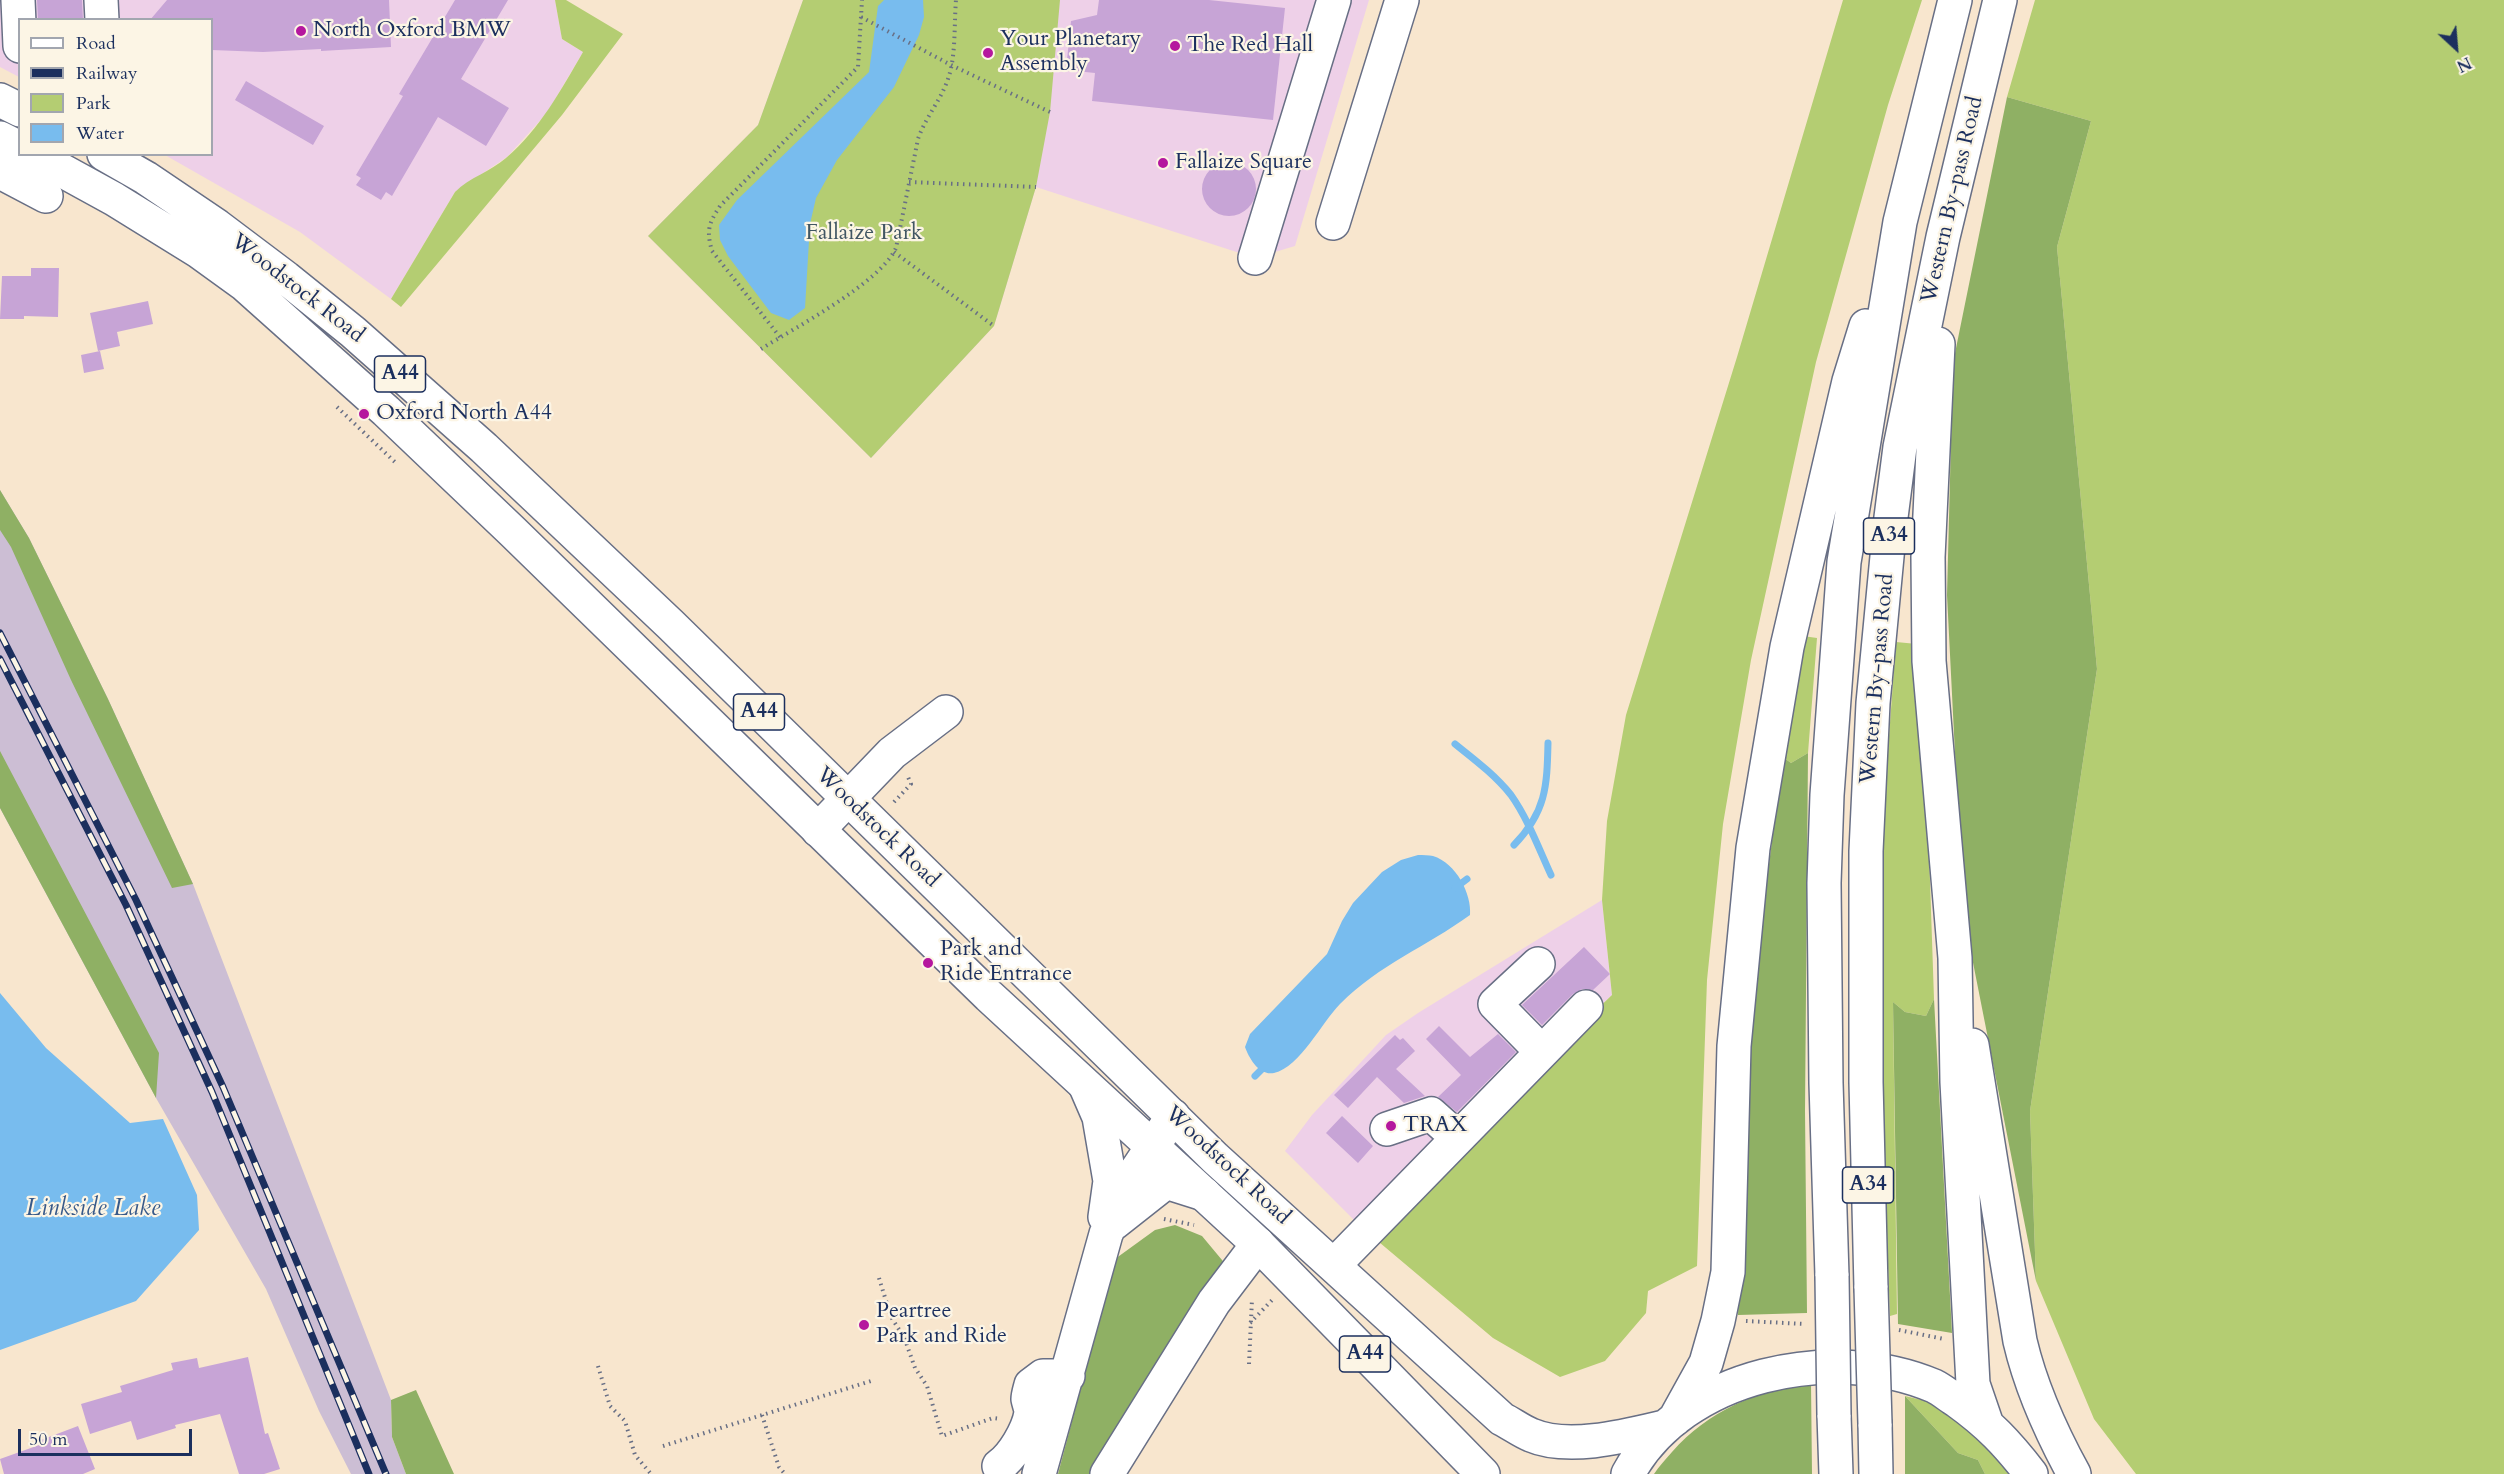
<!DOCTYPE html>
<html>
<head>
<meta charset="utf-8">
<style>
	body { margin:0 }
	#map { position:relative; width:2504px; height:1474px; overflow:hidden; background:#f8e6ce; font-family:Cardo,serif }
	canvas { display:block }
	.legend { position:absolute; left:18px; top:18px; width:195px; height:138px; box-sizing:border-box; background:#fcf5e5; border:2px solid #a2a6af; margin:0; padding:8px 10px; list-style:none; font-size:18px; color:#1b2f5e }
	.legend li { display:flex; align-items:center; gap:12px; height:30px }
	.legend b { width:30px; border:2px solid #a2a6af }
	.north { position:absolute; left:2426px; top:18px; width:60px; height:60px; -webkit-text-stroke:4px #fcf5e5; paint-order:stroke; rotate:154deg; font-size:16px; font-weight:700; line-height:24px; text-align:center; color:#1b2f5e }
	.north::after { content:''; display:block; margin:auto; width:21px; height:27px; background:#1b2f5e; clip-path:polygon(50% 0,100% 100%,50% 72%,0 100%) }
	.scale { position:absolute; left:18px; top:1429px; width:174px; height:27px; box-sizing:border-box; border:3px solid #1b2f5e; border-top:0; padding-left:8px; font-size:18px; line-height:21px; white-space:nowrap; color:#1b2f5e; -webkit-text-stroke:4px #fcf5e5; paint-order:stroke }
</style>
</head>
<body>
<div id="map">
<canvas width="2504" height="1474"></canvas>
<ul class="legend">
<li><b style="height:8px;background:#fff"></b>Road</li>
<li><b style="height:8px;background:#1b2f5e"></b>Railway</li>
<li><b style="height:16px;background:#b4cd72"></b>Park</li>
<li><b style="height:16px;background:#78bcee"></b>Water</li>
</ul>
<div class="north">N</div>
<div class="scale">50 m</div>
</div>
<script>
const c = document.querySelector('canvas').getContext('2d');
c.lineJoin = 'round';
function fill(path, color) { c.fillStyle = color; c.fill(path, 'evenodd'); }
function trace(path, color, width, dash) { c.strokeStyle = color; c.lineWidth = width; c.lineCap = dash ? 'butt' : 'round'; c.setLineDash(dash || []); c.stroke(path); }
function write(font, color, halo, rows, align = 'center') {
  c.font = font + ' Cardo,serif'; c.lineWidth = 4.5; c.setLineDash([]); c.textBaseline = 'middle'; c.strokeStyle = halo; c.fillStyle = color; for (const [text, x, y, turn = 0] of rows) {
    c.save(); c.translate(x, y); c.rotate((+turn || 0) * Math.PI / 180); c.textAlign = isNaN(turn) ? turn : align; if (halo) c.strokeText(text, 0, 0); c.fillText(text, 0, 0); c.restore();
  }
}
fill(new Path2D(`
	M 0,0 L 555,0 L 562,39 L 583,52 L 547,113 L 507,157 L 455,192 L 391,299 L 300,232 L 165,155 L 212,154 L 212,20 L 20,20 L 19,77 L 0,67 Z
	M 803,0 L 1369,0 L 1295,246 L 1255,258 L 1036,187 L 994,326 L 871,458 L 648,236 L 758,125 Z
	M 1602,900 L 1612,995 L 1366,1232 L 1285,1151 L 1312,1115 L 1386,1035 L 1418,1013 Z`), '#eed0e8');
fill(new Path2D(`
	M 0,490 L 29,538 L 108,699 L 193,884 L 391,1400 L 392,1437 L 406,1474 L 351,1474 L 319,1411 L 266,1289 L 156,1098 L 0,808 Z`), '#ccbed4');
fill(new Path2D(`
	M 555,0 L 566,0 L 623,34 L 562,115 L 401,307 L 391,299 L 455,192 C 470,177 490,172 506,158 C 540,129 561,90 583,52 L 562,39 Z
	M 803,0 L 1060,0 L 1050,112 L 1036,187 L 994,326 L 871,458 L 648,236 L 758,125 Z
	M 1843,0 L 1922,0 L 1888,105 L 1816,362 L 1751,660 L 1723,824 L 1707,980 L 1697,1266 L 1648,1291 L 1646,1313 L 1605,1361 L 1560,1377 L 1493,1338 L 1373,1237 L 1561,1044 L 1612,995 L 1602,900 L 1607,821 L 1626,715 L 1737,357 Z
	M 2035,0 L 2504,0 L 2504,1474 L 2136,1474 L 2094,1419 L 2036,1281 L 2030,1111 L 2097,669 L 2057,247 L 2091,121 L 2007,97 Z
	M 1803,636 L 1817,638 L 1808,753 L 1791,763 L 1783,757 Z
	M 1896,642 L 1917,644 L 1926,762 L 1934,999 L 1926,1016 L 1905,1012 L 1893,1002 L 1897,1314 L 1890,1316 L 1879,1033 L 1881,844 Z
	M 1905,1396 L 1930,1402 L 1954,1413 L 2018,1474 L 1985,1474 L 1978,1460 L 1958,1453 Z`), '#b4cd72');
fill(new Path2D(`
	M 2007,97 L 2091,121 L 2057,247 L 2097,669 L 2030,1111 L 2036,1281 L 1963,912 L 1947,595 L 1953,363 Z
	M 0,490 L 29,538 L 108,699 L 193,884 L 172,888 L 71,680 L 11,547 L 0,530 Z
	M 0,751 L 159,1053 L 156,1098 L 0,808 Z
	M 1808,753 L 1805,1111 L 1807,1313 L 1738,1315 L 1743,1150 L 1755,971 L 1783,757 L 1791,763 Z
	M 1934,999 L 1952,1333 L 1898,1324 L 1893,1002 L 1905,1012 L 1926,1016 Z
	M 1175,1225 L 1202,1236 L 1232,1272 L 1116,1474 L 1058,1474 L 1115,1259 L 1155,1230 Z
	M 1811,1383 L 1812,1474 L 1654,1474 C 1659,1466 1666,1459 1672,1452 C 1708,1411 1757,1390 1811,1383 Z
	M 416,1390 L 454,1474 L 406,1474 L 392,1437 L 391,1400 Z
	M 1905,1396 L 1958,1453 L 1978,1460 L 1985,1474 L 1905,1474 Z`), '#8fb064');
fill(new Path2D(`
	M 884,0 L 923,0 L 924,17 L 919,35 L 894,87 L 837,160 L 816,198 L 810,224 L 805,308 L 789,320 L 771,313 L 728,256 L 720,240 L 719,225 L 737,200 L 869,72 L 878,6 Z
	M 1418,855 C 1423,855 1429,855 1433,856 C 1456,863 1472,894 1470,915 C 1426,947 1380,964 1340,1004 C 1322,1022 1300,1067 1274,1073 C 1259,1076 1249,1058 1245,1047 L 1250,1034 L 1327,954 L 1342,921 L 1353,903 L 1382,872 L 1401,860 Z
	M 0,993 L 46,1048 L 130,1123 L 163,1119 L 197,1195 L 199,1230 L 136,1301 L 0,1350 Z`), '#78bcee');
trace(new Path2D(`
	M 1455,744 C 1475,760 1495,775 1511,795 C 1528,819 1539,849 1551,875
	M 1514,845 C 1546,812 1547,787 1548,743
	M 1455,888 L 1467,879
	M 1255,1076 L 1268,1063`), '#78bcee', 7);
fill(new Path2D(`
	M 37,0 L 82,0 L 83,20 L 38,20 Z
	M 167,0 L 389,0 L 391,47 L 321,51 L 321,49 L 263,52 L 212,50 L 212,20 L 150,20 Z
	M 455,0 L 508,0 L 461,79 L 509,108 L 486,146 L 438,117 L 392,196 L 386,192 L 381,200 L 356,185 L 361,178 L 356,175 L 403,96 L 399,94 Z
	M 1099,0 L 1209,0 L 1285,8 L 1273,120 L 1092,101 L 1095,73 L 1066,70 L 1071,21 L 1097,15 Z
	M 246,81 L 324,126 L 313,145 L 235,100 Z
	M1202 189a27 27 0 1 1 54 0a27 27 0 1 1-54 0Z
	M 31,268 L 59,268 L 58,317 L 24,316 L 24,319 L 0,319 L 2,276 L 31,276 Z
	M 148,301 L 153,324 L 117,332 L 120,346 L 98,351 L 90,313 Z
	M 100,351 L 104,369 L 84,373 L 81,355 Z
	M 1584,947 L 1610,974 L 1593,990 L 1582,989 L 1573,994 L 1542,1025 L 1522,1005 Z
	M 1439,1026 L 1470,1057 L 1498,1034 L 1516,1052 L 1457,1112 L 1438,1097 L 1461,1075 L 1426,1039 Z
	M 1395,1035 L 1400,1040 L 1403,1038 L 1415,1051 L 1396,1069 L 1425,1096 L 1404,1103 L 1377,1077 L 1348,1108 L 1334,1095 Z
	M 1342,1116 L 1373,1146 L 1358,1163 L 1326,1133 Z
	M 248,1357 L 265,1434 L 268,1433 L 280,1469 L 264,1474 L 239,1474 L 220,1414 L 175,1425 L 176,1428 L 137,1440 L 131,1421 L 90,1434 L 81,1404 L 122,1392 L 120,1386 L 173,1370 L 171,1363 L 197,1358 L 199,1368 Z
	M 78,1426 L 95,1469 L 83,1474 L 4,1474 L 0,1459 L 42,1444 L 41,1440 Z`), '#c7a4d6');
const minor = new Path2D(`
	M 18,0 L 20,46
	M 101,0 L 102,20
	M 0,172 L 46,196
	M 1333,223 L 1402,0
	M 1255,258 L 1334,0
	M 818,830 L 892,753 L 946,712
	M 1538,964 L 1495,1004 L 1542,1052
	M 1086,1087 L 1099,1117 L 1110,1181 L 1105,1217
	M 1387,1129 L 1431,1114 L 1458,1138
	M 1114,1223 L 1166,1182 L 1204,1194
	M 1334,1265 L 1586,1007
	M 999,1466 C 1013,1456 1028,1431 1031,1413 C 1031,1408 1029,1404 1028,1399 C 1028,1395 1030,1389 1031,1385 L 1043,1376 L 1068,1376
	M 1039,1474 L 1106,1234 L 1130,1180 L 1173,1116
	M 1107,1474 L 1214,1302 L 1258,1244`);
const highway = new Path2D(`
	M 0,100 L 20,110
	M 0,138 L 20,148
	M 32,154 L 114,199 L 198,251 L 245,285 L 386,411 L 513,532 L 989,996 L 1258,1244 L 1483,1474
	M 104,154 L 146,178 L 217,226 L 286,278 L 353,332 L 484,448 L 671,625 L 1215,1158 L 1502,1419 C 1512,1424 1521,1431 1531,1435 C 1568,1451 1626,1436 1664,1427
	M 1938,344 L 1928,557 L 1929,661 L 1955,958 L 1957,1082 L 1973,1384 L 1986,1422
	M 1972,1045 L 2020,1341 C 2031,1388 2051,1432 2074,1474
	M 1832,1276 L 1826,1083 L 1824,883 L 1827,795 L 1844,562 L 1900,222 L 1955,0
	M 1871,1288 L 1866,1082 L 1866,851 L 1873,703 L 1890,525 L 1900,447 L 1943,237 L 2000,0
	M 1834,1415 L 1836,1474
	M 1675,1419 L 1706,1363 L 1718,1321 L 1728,1272 L 1734,1046 L 1753,848 L 1787,647 L 1849,381 L 1866,326
	M 1875,1424 L 1876,1474
	M 1628,1474 C 1683,1373 1833,1343 1934,1386 C 1942,1390 1949,1396 1957,1401 C 1989,1424 2007,1443 2031,1474`);
trace(minor, '#686f85', 36);
trace(highway, '#686f85', 36);
trace(new Path2D(`
	M 861,17 L 951,65 L 1050,112
	M 909,182 L 1036,187
	M 894,252 L 994,326
	M 780,337 L 712,251 C 706,230 709,223 720,206 L 858,67 L 862,0
	M 761,349 C 796,327 880,283 896,248 L 918,139 C 926,116 942,99 949,76 C 956,53 954,24 956,0
	M 337,407 L 397,464
	M 894,802 L 911,784 L 908,777
	M 1164,1219 L 1194,1225
	M 879,1278 L 891,1317 L 904,1337 L 915,1368 L 927,1386 L 942,1436 L 993,1418 L 1001,1419
	M 1746,1321 L 1805,1324
	M 1250,1323 L 1274,1298
	M 1899,1330 L 1944,1339
	M 1249,1364 L 1252,1299
	M 598,1366 L 610,1406 L 625,1421 L 635,1455 L 651,1474
	M 762,1415 L 779,1467 L 785,1474
	M 663,1446 L 871,1381`), '#686f85', 4, [1.5, 4.5]);
trace(minor, '#fff', 33);
trace(highway, '#fff', 33);
const rail = new Path2D(`
	M 0,633 L 136,900 L 223,1087 L 386,1474
	M 0,659 L 126,905 L 212,1092 L 369,1474`);
trace(rail, '#1b2f5e', 7);
trace(rail, '#fcf5e5', 4.5, [14]);
const highwayBridge = new Path2D(`
	M 1832,1276 L 1834,1415
	M 1871,1288 L 1875,1424`);
trace(highwayBridge, '#686f85', 36, []);
trace(highwayBridge, '#fff', 33);
for (const [x, y, r, color] of [
	[301,31,6,"#b5179e"],
	[1175,46,6,"#b5179e"],
	[988,53,6,"#b5179e"],
	[1163,163,6,"#b5179e"],
	[364,414,6,"#b5179e"],
	[928,963,6,"#b5179e"],
	[1391,1126,6,"#b5179e"],
	[864,1325,6,"#b5179e"]
]) { const dot = new Path2D(); dot.arc(x, y, r, 0, 2 * Math.PI); c.fillStyle = color; c.fill(dot); trace(dot, '#fcf5e5', 2); }
for (const [x, y, w] of [
	[400,374,51],
	[1889,536,51],
	[759,712,51],
	[1868,1185,51],
	[1365,1354,51]
]) { const box = new Path2D(); box.roundRect(x - w / 2, y - 18, w, 36, 4.5); c.fillStyle = '#fcf5e5'; c.fill(box); trace(box, '#1b2f5e', 1.5); }
write('bold 21px', '#1b2f5e', null, [
	["A44",400,374],
	["A34",1889,536],
	["A44",759,712],
	["A34",1868,1185],
	["A44",1365,1354]
]);
write('22px', '#1b2f5e', '#fcf5e5', [
	["North Oxford BMW",313,31],
	["Your Planetary",1000,40],
	["Assembly",1000,65],
	["The Red Hall",1187,46],
	["Fallaize Square",1175,163],
	["Oxford North A44",376,414],
	["Park and",940,950],
	["Ride Entrance",940,975],
	["TRAX",1403,1126],
	["Peartree",876,1312],
	["Park and Ride",876,1337]
], 'left');
write('22px', '#1b2f5e', '#fcf5e5', [
	["Western By-pass Road",1953,200,-77],
	["Woodstock Road",297,289,38],
	["Western By-pass Road",1878,679,-85],
	["Woodstock Road",877,828,44],
	["Woodstock Road",1227,1166,43]
]);
write('22px', '#415663', '#fcf5e5', [
	["Fallaize Park",864,234]
]);
write('italic 24px', '#375989', '#fcf5e5', [
	["Linkside Lake",93,1209]
]);
</script>
</body>
</html>
